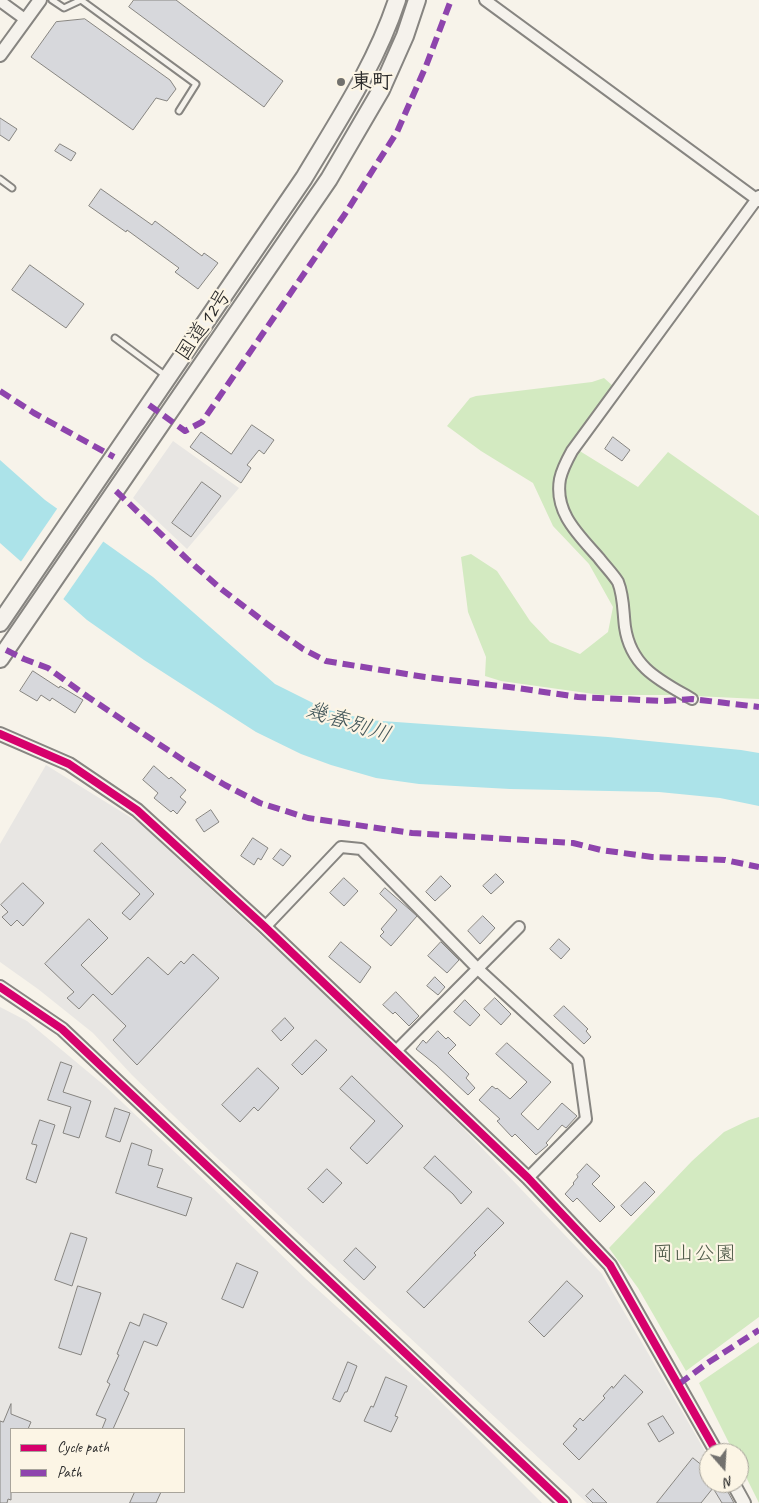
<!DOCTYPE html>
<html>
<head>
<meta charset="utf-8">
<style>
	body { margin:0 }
	#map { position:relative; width:759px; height:1503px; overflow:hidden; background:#f7f3ea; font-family:Caveat,sans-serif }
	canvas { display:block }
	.legend { position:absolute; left:10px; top:1428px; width:175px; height:65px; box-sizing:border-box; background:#fcf5e5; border:1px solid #a8a49b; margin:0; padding:6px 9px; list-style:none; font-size:15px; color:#2b2b2b }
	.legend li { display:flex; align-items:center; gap:10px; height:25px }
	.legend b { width:25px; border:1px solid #a8a49b }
	.north { position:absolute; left:699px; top:1443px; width:50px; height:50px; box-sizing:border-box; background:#fcf5e5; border:1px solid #a8a49b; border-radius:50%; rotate:161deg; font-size:14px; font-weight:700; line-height:20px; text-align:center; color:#2b2b2b }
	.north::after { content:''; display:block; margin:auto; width:18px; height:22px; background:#72716e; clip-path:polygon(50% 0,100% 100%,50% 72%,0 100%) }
</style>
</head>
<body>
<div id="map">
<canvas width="759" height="1503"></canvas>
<ul class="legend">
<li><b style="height:6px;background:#d6006c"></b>Cycle path</li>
<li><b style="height:6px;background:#8e44ad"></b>Path</li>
</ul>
<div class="north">N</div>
</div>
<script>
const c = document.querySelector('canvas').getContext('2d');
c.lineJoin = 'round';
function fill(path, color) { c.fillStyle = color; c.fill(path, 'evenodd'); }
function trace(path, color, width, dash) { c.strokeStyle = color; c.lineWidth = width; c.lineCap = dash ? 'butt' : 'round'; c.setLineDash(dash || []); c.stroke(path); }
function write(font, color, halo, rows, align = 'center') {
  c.font = font + ' Caveat,"Klee One",sans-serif'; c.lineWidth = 4.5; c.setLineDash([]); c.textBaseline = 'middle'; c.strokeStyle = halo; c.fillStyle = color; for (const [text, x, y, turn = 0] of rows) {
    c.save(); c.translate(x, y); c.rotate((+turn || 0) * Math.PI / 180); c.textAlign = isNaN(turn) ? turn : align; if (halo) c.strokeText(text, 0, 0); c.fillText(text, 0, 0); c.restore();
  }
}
fill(new Path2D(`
	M 173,441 L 239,488 L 187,549 L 133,498 Z
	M 46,765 L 138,822 L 327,996 L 460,1125 L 602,1274 L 709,1458 L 709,1483 L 723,1483 L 734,1503 L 587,1503 L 215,1156 L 132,1075 L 93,1033 L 38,989 L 0,962 L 0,844 Z
	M 0,1007 L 27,1021 L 105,1086 L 218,1193 L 306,1279 L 428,1389 L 542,1503 L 0,1503 ZM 11,1429 L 184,1429 L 184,1492 L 11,1492 Z`), '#e8e6e3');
fill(new Path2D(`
	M 604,378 L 613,386 L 590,421 L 570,445 L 638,487 L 668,452 L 759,516 L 759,699 L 673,695 L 601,695 L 501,681 L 485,676 L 486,657 L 468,612 L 461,557 L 471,554 L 497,571 L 530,621 L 550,642 L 580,654 L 608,632 L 613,607 L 589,564 L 553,526 L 533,483 L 481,451 L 447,426 L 470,398 L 476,396 L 592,382 Z
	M 759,1117 L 759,1317 L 686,1371 L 638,1288 L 609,1248 L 692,1161 L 724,1132 L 749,1120 Z
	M 759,1342 L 759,1503 L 739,1463 L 739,1453 L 734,1453 L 699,1383 Z`), '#d3eac1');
fill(new Path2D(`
	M 0,460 L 45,500 L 153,577 L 275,684 L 325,709 L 368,720 L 608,737 L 741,750 L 759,753 L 759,806 L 720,798 L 659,792 L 510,789 L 419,784 L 376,778 L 331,765 L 301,754 L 256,732 L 144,660 L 87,620 L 0,543 Z`), '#ace3e9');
fill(new Path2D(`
	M 59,506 L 105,539 L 62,601 L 20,563 Z`), '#f7f3ea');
const building = new Path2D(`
	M 134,0 L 176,0 L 283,81 L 264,107 L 129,7 Z
	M 85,19 L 170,80 L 176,89 L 167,101 L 156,98 L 133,130 L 31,57 L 56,22 Z
	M 0,118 L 17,129 L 9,141 L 0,135 Z
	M 60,144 L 76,153 L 71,161 L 55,151 Z
	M 101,189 L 152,225 L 155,221 L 202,256 L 204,253 L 218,263 L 198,289 L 175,272 L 179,268 L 127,230 L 126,232 L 89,206 Z
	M 30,265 L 84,304 L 66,328 L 12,290 Z
	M 252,425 L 274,440 L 264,454 L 259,450 L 247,465 L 251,468 L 241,483 L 190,447 L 201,432 L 231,454 Z
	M 613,437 L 630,450 L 622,461 L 605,449 Z
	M 202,482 L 221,496 L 191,537 L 172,523 Z
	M 33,671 L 59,688 L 60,686 L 83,700 L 75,713 L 52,698 L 50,701 L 41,695 L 37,701 L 20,691 Z
	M 154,766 L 169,779 L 171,777 L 186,790 L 180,797 L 186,802 L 177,814 L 173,810 L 171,812 L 154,798 L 158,793 L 143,780 Z
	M 211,810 L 219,822 L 204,832 L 196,820 Z
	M 253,838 L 268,848 L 261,860 L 258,858 L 254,865 L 241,856 Z
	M 102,843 L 154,894 L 130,920 L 122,913 L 140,894 L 94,851 Z
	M 281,849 L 291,856 L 283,866 L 273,859 Z
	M 496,874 L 504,882 L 491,894 L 483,886 Z
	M 441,876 L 451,886 L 435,901 L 426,892 Z
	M 344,878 L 358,891 L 344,906 L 330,893 Z
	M 23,883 L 44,903 L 23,926 L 17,920 L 11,926 L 2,917 L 8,912 L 1,905 Z
	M 385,888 L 417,916 L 391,946 L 380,936 L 384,932 L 381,929 L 397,910 L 380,894 Z
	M 483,916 L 495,928 L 480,944 L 468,931 Z
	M 89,919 L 108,938 L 81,965 L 112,995 L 148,957 L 168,975 L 181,961 L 184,964 L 193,954 L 219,978 L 137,1065 L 113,1040 L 126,1026 L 93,994 L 79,1009 L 67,998 L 74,992 L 45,964 Z
	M 559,939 L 570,949 L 561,959 L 550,949 Z
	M 341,942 L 371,967 L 360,983 L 329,957 Z
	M 441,942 L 459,960 L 447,973 L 428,956 Z
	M 435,977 L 445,987 L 438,995 L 427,986 Z
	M 396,992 L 419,1016 L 409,1026 L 395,1012 L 393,1014 L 383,1005 Z
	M 495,998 L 511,1014 L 501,1025 L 484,1009 Z
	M 465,1000 L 480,1015 L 470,1026 L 454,1012 Z
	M 564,1006 L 588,1029 L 586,1031 L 591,1037 L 584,1044 L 554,1016 Z
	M 285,1018 L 294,1028 L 281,1041 L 272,1031 Z
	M 438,1031 L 446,1039 L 448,1037 L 456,1045 L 448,1053 L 469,1074 L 466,1078 L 475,1088 L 468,1095 L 436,1065 L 416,1049 L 423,1040 L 426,1043 Z
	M 316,1040 L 327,1050 L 302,1075 L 292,1065 Z
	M 507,1043 L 551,1082 L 521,1114 L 538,1130 L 562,1103 L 577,1116 L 566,1128 L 562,1125 L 546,1143 L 548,1145 L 536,1155 L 515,1134 L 512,1137 L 497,1121 L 500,1119 L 479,1100 L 492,1086 L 496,1089 L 497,1088 L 510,1099 L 527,1082 L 496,1054 Z
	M 61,1062 L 72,1066 L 63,1092 L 91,1101 L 79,1138 L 63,1133 L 71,1107 L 48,1100 Z
	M 258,1068 L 279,1088 L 258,1111 L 254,1107 L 240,1122 L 222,1105 Z
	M 352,1076 L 403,1126 L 367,1164 L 350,1148 L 375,1121 L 340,1089 Z
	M 115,1108 L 130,1113 L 120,1142 L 106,1137 Z
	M 40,1120 L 55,1125 L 36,1183 L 26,1179 L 37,1145 L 32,1144 Z
	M 132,1143 L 152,1150 L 148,1165 L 163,1169 L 157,1187 L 192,1198 L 186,1216 L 116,1193 Z
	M 435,1156 L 472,1192 L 461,1204 L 453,1194 L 424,1168 Z
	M 587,1164 L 600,1176 L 592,1184 L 615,1207 L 600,1222 L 577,1198 L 573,1202 L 565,1194 L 574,1184 L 573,1183 L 578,1177 L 577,1175 Z
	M 327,1169 L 342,1183 L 323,1203 L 308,1189 Z
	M 645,1182 L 655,1192 L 631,1216 L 621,1206 Z
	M 488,1208 L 504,1223 L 474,1253 L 476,1255 L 424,1308 L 407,1292 Z
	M 71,1233 L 87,1238 L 72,1286 L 55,1280 Z
	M 356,1248 L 376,1267 L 364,1280 L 344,1261 Z
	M 237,1263 L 258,1272 L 243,1308 L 222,1299 Z
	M 567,1281 L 583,1296 L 544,1337 L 529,1322 Z
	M 78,1286 L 101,1293 L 81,1355 L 59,1348 Z
	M 144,1314 L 167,1323 L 157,1346 L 144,1341 L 124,1390 L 129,1393 L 113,1429 L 102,1429 L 106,1419 L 96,1415 L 110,1384 L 107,1382 L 119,1355 L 117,1354 L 130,1322 L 139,1326 Z
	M 348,1362 L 357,1366 L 347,1392 L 345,1392 L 340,1402 L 333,1399 Z
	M 625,1375 L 643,1392 L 579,1460 L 563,1444 L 577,1429 L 573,1426 L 580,1418 L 583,1421 L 605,1398 L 603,1396 L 612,1386 L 613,1388 Z
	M 386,1377 L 407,1386 L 395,1416 L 398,1417 L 391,1432 L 364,1421 L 371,1406 L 373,1407 Z
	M 11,1404 L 11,1414 L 31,1422 L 28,1429 L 11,1429 L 11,1500 L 8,1499 L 7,1503 L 0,1503 L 0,1421 L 3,1422 Z
	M 663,1416 L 674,1433 L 659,1442 L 648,1424 Z
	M 693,1458 L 709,1471 L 709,1483 L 723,1483 L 734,1503 L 722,1503 L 713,1488 L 701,1503 L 657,1503 Z
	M 593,1489 L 607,1503 L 593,1503 L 586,1496 Z
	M 135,1492 L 161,1492 L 156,1503 L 130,1503 Z`);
fill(building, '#d7d8dc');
trace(building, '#878581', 1);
const service = new Path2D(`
	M 52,0 L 64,8 L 81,0 L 196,84 L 179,111
	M 0,179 L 12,188
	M 115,338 L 166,376`);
const minor = new Path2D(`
	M 485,0 L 759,201
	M 0,1 L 26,20
	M 692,699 C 661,681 631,668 625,627 C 623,612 624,597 618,582 C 613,574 605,566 599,558 C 579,535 554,513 560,479 C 562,470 567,460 572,451 L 759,196
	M 265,927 L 341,847 L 361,849 L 478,969 L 578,1061 L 586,1119 L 528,1178
	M 396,1051 L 519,927`);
const tertiary = new Path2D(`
	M 0,55 L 40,0
	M 0,734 L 69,764 L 137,810 L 265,927 L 528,1178 L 610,1265 L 717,1453
	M 0,987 L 62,1029 L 564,1503
	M 733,1483 L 744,1503`);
const trunk = new Path2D(`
	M 0,623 L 304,178 C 338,121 376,64 397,0
	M 0,659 L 329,179 L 381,90 L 405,36 L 417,0`);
trace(service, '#878581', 9);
trace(minor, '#878581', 14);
trace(tertiary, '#878581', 16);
trace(trunk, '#878581', 20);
trace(service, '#f5f2ec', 5);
trace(minor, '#f5f2ec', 10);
trace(tertiary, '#f5f2ec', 12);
trace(trunk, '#f5f2ec', 16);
trace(new Path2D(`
	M 0,391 L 34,413 L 114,457
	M 149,405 L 185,431 L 202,422 L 345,214 L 397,132 L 426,66 L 451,0
	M 116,491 L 187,559 L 220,588 L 267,624 L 303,649 L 326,661 L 425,677 L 517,688 L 578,697 L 664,701 L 692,699 L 759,707
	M 6,650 L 24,659 L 48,668 L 88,697 L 183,760 L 225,785 L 260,803 L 308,818 L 412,833 L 573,843 L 601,850 L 652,857 L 725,860 L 759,867
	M 679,1384 L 709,1362 L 759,1330`), '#8e44ad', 6, [12, 6]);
trace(new Path2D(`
	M 0,734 L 69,764 L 137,810 L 265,927 L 528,1178 L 610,1265 L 717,1453
	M 0,987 L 62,1029 L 564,1503`), '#d6006c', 8);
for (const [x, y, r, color] of [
	[341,82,5,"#72716e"]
]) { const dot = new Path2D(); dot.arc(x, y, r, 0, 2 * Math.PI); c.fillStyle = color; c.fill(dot); trace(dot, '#fcf5e5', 2); }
write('bold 21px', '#2b2b2b', '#fcf5e5', [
	["東町",351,82]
], 'left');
write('21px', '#2b2b2b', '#fcf5e5', [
	["国道12号",204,325,-56]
]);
write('21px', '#4e5948', '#fcf5e5', [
	["岡山公園",694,1254]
]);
write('italic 22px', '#43575a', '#fcf5e5', [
	["幾春別川",348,723,18]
]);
</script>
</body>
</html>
